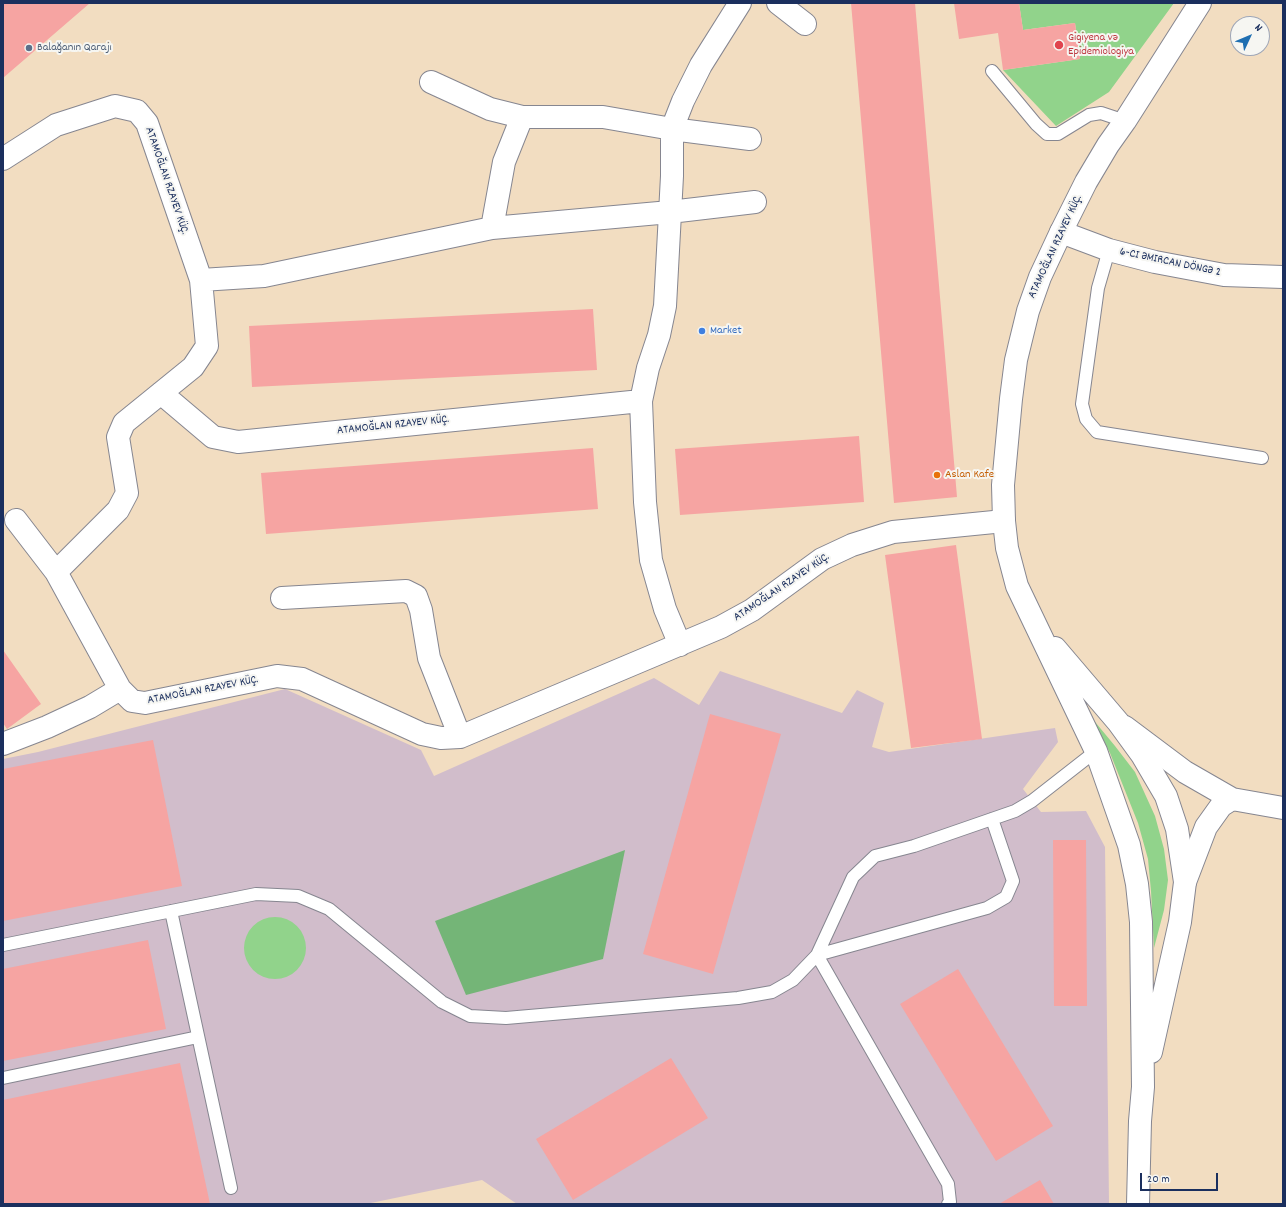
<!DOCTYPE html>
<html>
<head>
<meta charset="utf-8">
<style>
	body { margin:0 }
	#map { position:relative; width:1286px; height:1207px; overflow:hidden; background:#f2ddc1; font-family:Dekko,sans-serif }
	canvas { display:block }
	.frame { position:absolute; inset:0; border:4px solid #1b2f5e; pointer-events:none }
	.north { position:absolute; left:1230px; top:16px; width:40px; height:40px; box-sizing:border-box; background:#f6f6f2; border:1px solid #9ea6b7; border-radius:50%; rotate:46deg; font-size:11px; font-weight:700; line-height:16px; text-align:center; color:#1b2f5e }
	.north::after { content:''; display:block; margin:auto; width:14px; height:18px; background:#1f6fb2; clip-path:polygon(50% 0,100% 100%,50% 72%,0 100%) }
	.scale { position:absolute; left:1140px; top:1173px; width:78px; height:18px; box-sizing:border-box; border:2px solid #1b2f5e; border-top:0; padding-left:5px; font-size:12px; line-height:14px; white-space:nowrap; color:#1b2f5e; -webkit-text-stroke:3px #f6f6f2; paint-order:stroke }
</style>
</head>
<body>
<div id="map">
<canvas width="1286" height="1207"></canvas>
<div class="frame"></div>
<div class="north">N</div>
<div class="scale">20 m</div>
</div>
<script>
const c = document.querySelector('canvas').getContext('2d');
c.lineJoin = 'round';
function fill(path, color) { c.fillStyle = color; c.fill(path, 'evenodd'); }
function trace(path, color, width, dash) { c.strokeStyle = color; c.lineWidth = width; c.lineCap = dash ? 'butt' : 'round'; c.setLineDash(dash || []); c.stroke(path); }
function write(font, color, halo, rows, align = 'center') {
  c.font = font + ' Dekko,sans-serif'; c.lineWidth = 4; c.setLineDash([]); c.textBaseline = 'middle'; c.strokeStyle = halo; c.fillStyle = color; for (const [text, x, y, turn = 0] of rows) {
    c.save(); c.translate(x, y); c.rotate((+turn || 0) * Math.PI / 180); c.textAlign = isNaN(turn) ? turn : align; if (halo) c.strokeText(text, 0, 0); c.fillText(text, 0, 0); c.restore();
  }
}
fill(new Path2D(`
	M 720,671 L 842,713 L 857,690 L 884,703 L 872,747 L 889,752 L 1055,728 L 1058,742 L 1023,789 L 1041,812 L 1086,811 L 1105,847 L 1109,1204 L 517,1204 L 482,1180 L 366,1204 L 3,1204 L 3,759 L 38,752 L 285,689 L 421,750 L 434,776 L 654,678 L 699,705 Z`), '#d1bdcb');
fill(new Path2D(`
	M 1019,3 L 1174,3 L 1109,92 L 1056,126 L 1003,70 L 1080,59 L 1075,23 L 1023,30 Z
	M 1091,717 L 1115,746 L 1135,772 L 1155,816 L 1164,849 L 1168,880 L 1164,910 L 1154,948 L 1151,891 L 1148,859 L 1138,823 L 1110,753 Z
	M244 948a31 31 0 1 1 62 0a31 31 0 1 1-62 0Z`), '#91d38b');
fill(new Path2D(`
	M 625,850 L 603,959 L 466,995 L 435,921 Z`), '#74b577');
fill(new Path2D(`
	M 3,3 L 90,3 L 3,78 Z
	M 851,3 L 915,3 L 957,497 L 894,503 Z
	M 954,3 L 1019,3 L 1023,30 L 1075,23 L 1080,59 L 1003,70 L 998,33 L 959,39 Z
	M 593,309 L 597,370 L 252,387 L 249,326 Z
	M 859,436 L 864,502 L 680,515 L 675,449 Z
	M 593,448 L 598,509 L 266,534 L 261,473 Z
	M 956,545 L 982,739 L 911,748 L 885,555 Z
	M 3,650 L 41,704 L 7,729 L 3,723 Z
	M 710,714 L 781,734 L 713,974 L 643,954 Z
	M 153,740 L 182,886 L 3,921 L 3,769 Z
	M 1053,840 L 1086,840 L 1087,1006 L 1054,1006 Z
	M 148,940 L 166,1029 L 3,1061 L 3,969 Z
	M 958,969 L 1053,1126 L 996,1161 L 900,1004 Z
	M 671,1058 L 708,1118 L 573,1200 L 536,1139 Z
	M 180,1063 L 210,1204 L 3,1204 L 3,1100 Z
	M 1040,1180 L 1054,1204 L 999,1204 Z`), '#f6a4a2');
const service = new Path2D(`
	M 992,71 L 1036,124 L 1047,134 L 1058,134 L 1089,115 L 1101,113 L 1125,121
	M 1109,250 L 1098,288 L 1082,404 L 1086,419 L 1097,432 L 1262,458
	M 171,911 L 231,1188
	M 3,945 L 256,894 L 298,896 L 329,909 L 442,1002 L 470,1016 L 506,1018 L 738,998 L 772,992 L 793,980 L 817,955 L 853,877 L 875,856 L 914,846 L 1015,811 L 1032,801 L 1096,751
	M 3,1078 L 198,1037
	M 948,1204 L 950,1202 L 948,1184 L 817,955 L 987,908 L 1006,897 L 1013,881 L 992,819`);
const minor = new Path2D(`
	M 778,3 L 805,24
	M 431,82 L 490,109 L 522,117 L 603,117 L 672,129 L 750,139
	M 3,159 L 56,125 L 115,106 L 137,111 L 147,123 L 201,280 L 207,346 L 193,367 L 124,423 L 118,437 L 127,493 L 118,510 L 56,572
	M 492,228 L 504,162 L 522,117
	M 1061,232 L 1109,250 L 1155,262 L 1224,275 L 1283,277
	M 201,280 L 264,276 L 492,228 L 670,212 L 755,202
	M 161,393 L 213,437 L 238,442 L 641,401
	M 16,520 L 56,572 L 120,689 L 132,701 L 145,703 L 277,676 L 302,679 L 422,734 L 441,738 L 460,737 L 721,627 L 752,610 L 822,559 L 852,545 L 893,532 L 1004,521
	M 282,598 L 406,591 L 416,596 L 421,610 L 429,658 L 460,737
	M 680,645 L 665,609 L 651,560 L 645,502 L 641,401 L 648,368 L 659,335 L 665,306 L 672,176 L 672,129 L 683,101 L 701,65 L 740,3
	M 1125,727 L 1185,772 L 1232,799 L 1221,806 L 1206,827 L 1185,882
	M 3,744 L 47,727 L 90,707 L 120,689
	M 1232,799 L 1283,808`);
const tertiary = new Path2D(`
	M 1055,648 L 1118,722 L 1142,755 L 1166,796 L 1177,829 L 1185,882 L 1180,922 L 1151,1052
	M 1138,1204 L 1140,1121 L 1143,1087 L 1141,922 L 1137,884 L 1129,845 L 1096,751 L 1017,586 L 1007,548 L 1004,521 L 1003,485 L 1011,399 L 1016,360 L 1028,311 L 1040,277 L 1061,232 L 1086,182 L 1108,145 L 1125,121 L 1200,3`);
trace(service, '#868690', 14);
trace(minor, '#868690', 24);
trace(tertiary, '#868690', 24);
trace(service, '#fff', 12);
trace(minor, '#fff', 22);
trace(tertiary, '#fff', 22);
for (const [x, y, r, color] of [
	[1059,45,5,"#e0444e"],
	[29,48,4,"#5c6f8a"],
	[702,331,4,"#3f7fe0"],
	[937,475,4,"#e8710a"]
]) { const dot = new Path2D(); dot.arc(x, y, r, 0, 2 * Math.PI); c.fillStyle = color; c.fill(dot); trace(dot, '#f6f6f2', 1.5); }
write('12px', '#be3a42', '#f6f6f2', [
	["Gigiyena və",1068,38],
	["Epidemiologiya",1068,52]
], 'left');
write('12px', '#4e5e75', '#f6f6f2', [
	["Balağanın Qarajı",37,48]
], 'left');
write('12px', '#1b2f5e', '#f6f6f2', [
	["ATAMOĞLAN RZAYEV KÜÇ.",166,181,71],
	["ATAMOĞLAN RZAYEV KÜÇ.",1056,247,-65],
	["6-CI ƏMIRCAN DÖNGƏ 2",1170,263,12],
	["ATAMOĞLAN RZAYEV KÜÇ.",393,426,-6],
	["ATAMOĞLAN RZAYEV KÜÇ.",782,588,-34],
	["ATAMOĞLAN RZAYEV KÜÇ.",203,691,-11]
]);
write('12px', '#366cbe', '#f6f6f2', [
	["Market",710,331]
], 'left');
write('12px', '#c56008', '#f6f6f2', [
	["Aslan Kafe",945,475]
], 'left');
</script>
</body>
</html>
